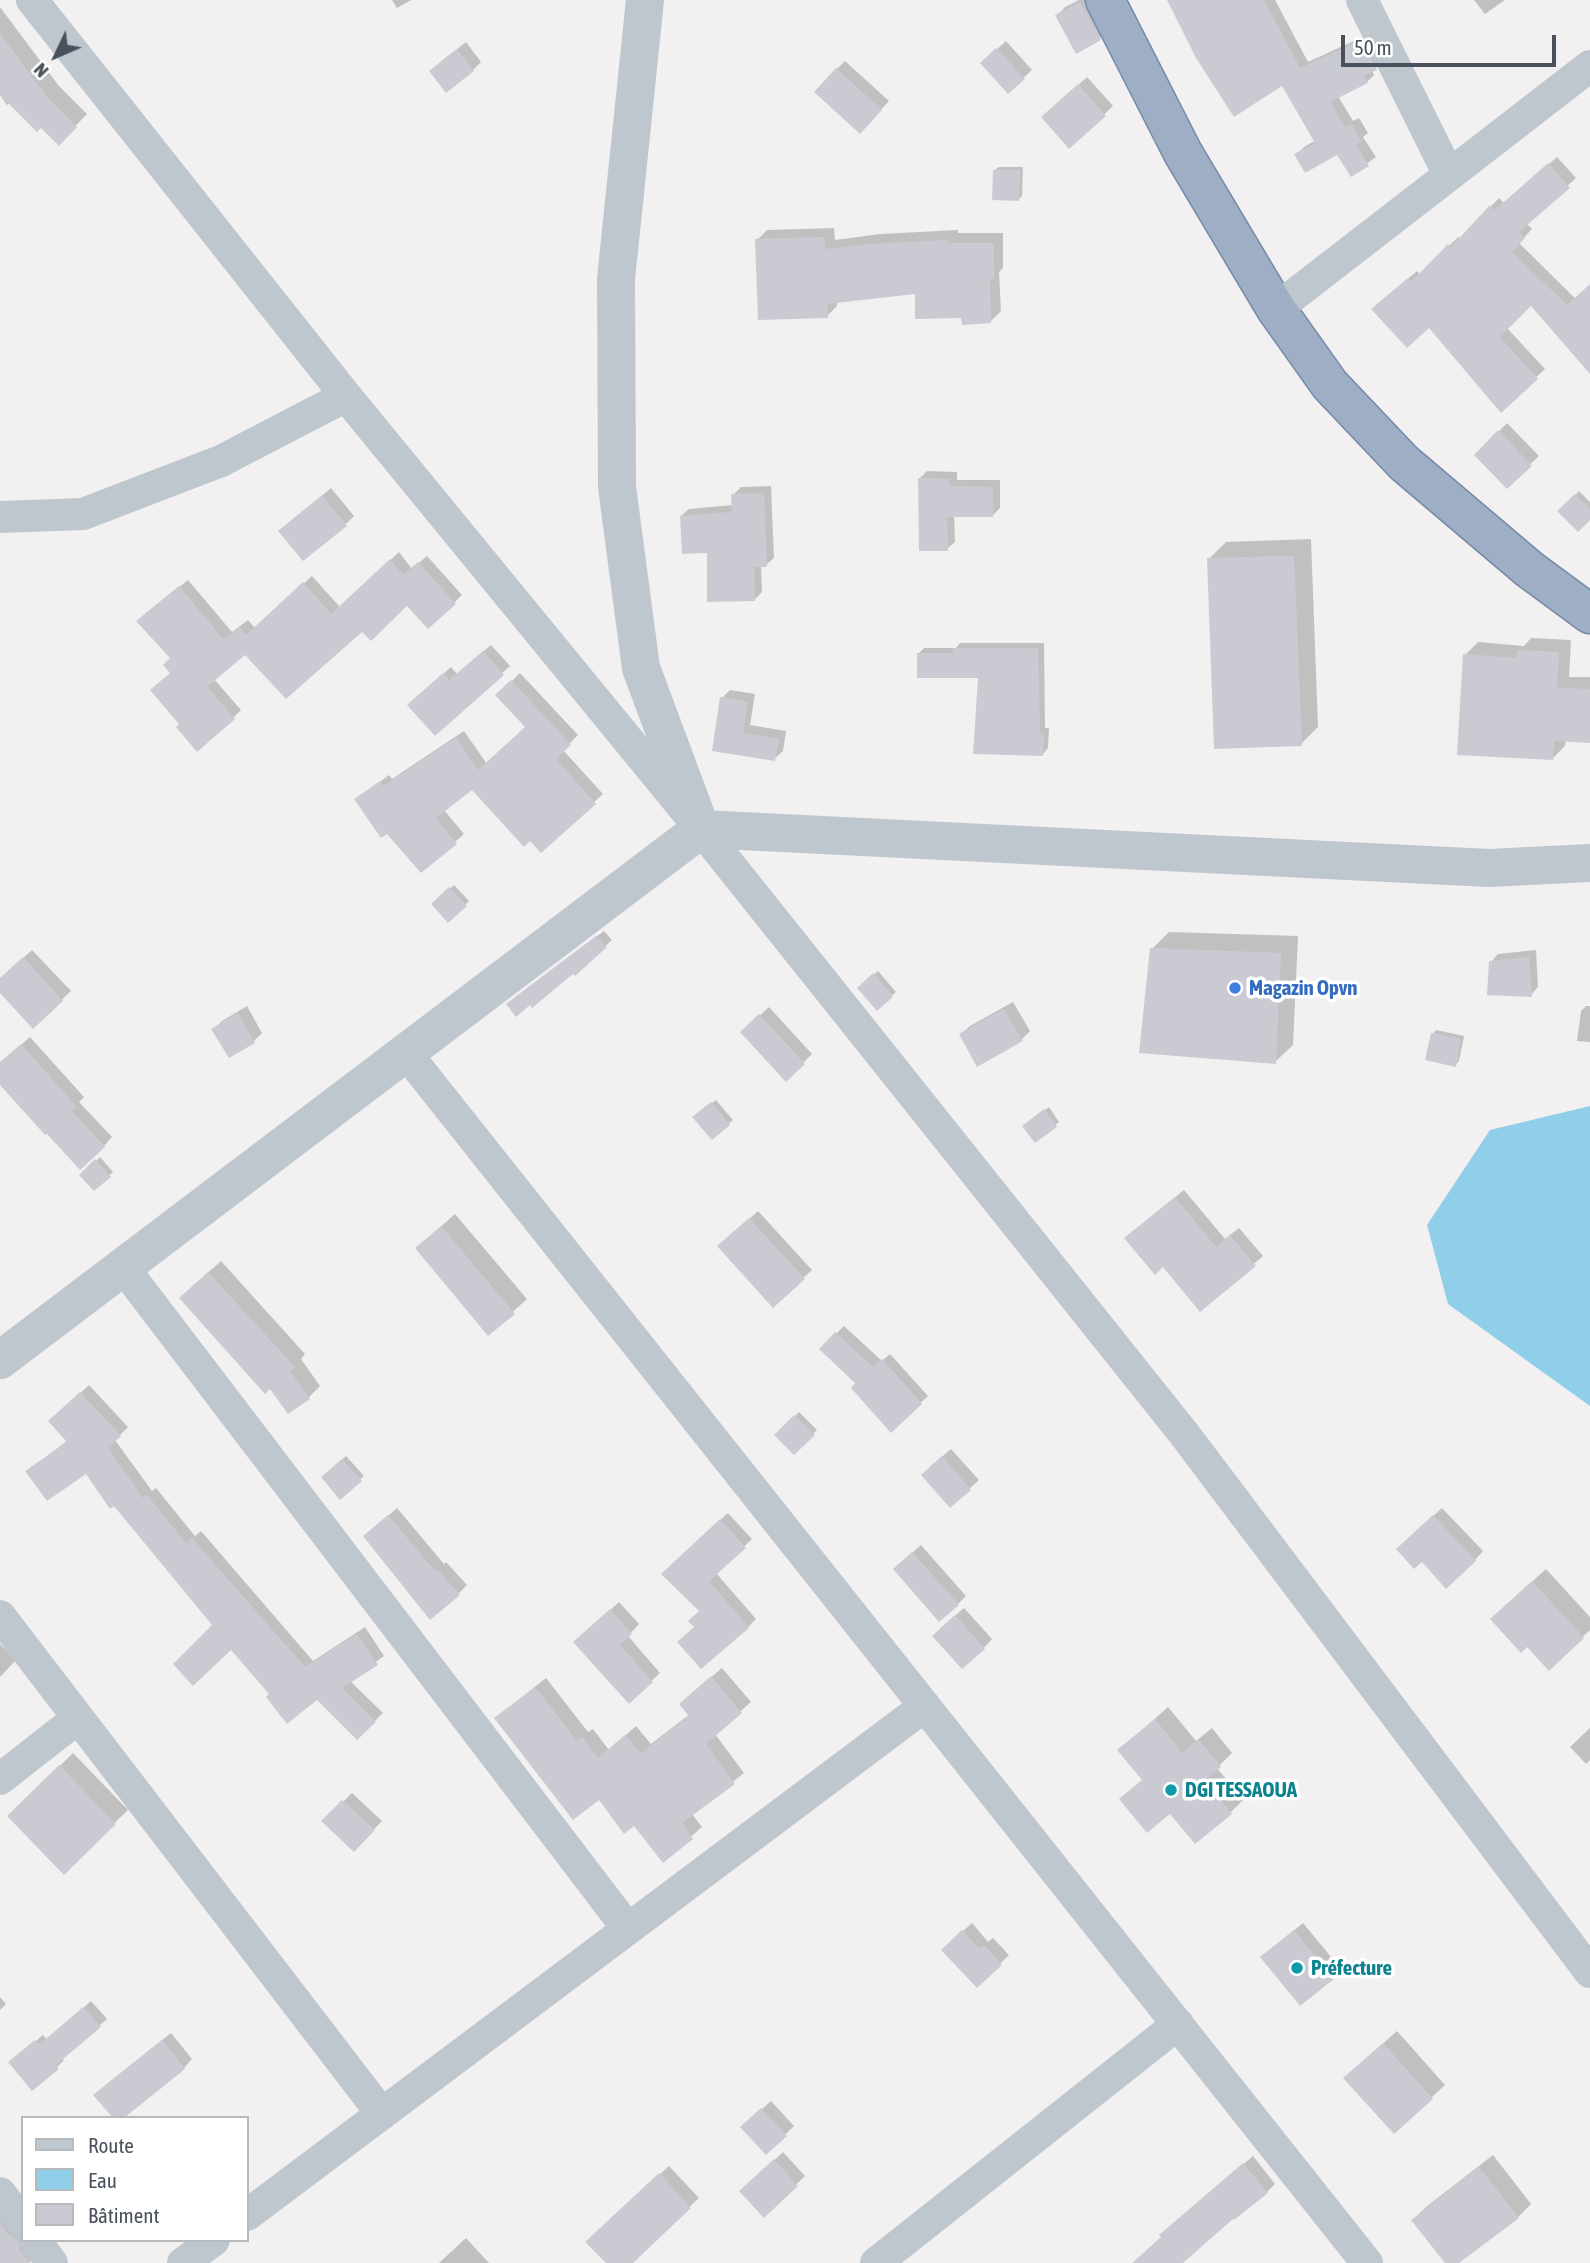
<!DOCTYPE html>
<html>
<head>
<meta charset="utf-8">
<style>
	body { margin:0 }
	#map { position:relative; width:1590px; height:2263px; overflow:hidden; background:#f2f0f0; font-family:"Asap Condensed",sans-serif }
	canvas { display:block }
	.legend { position:absolute; left:21px; top:2116px; width:228px; height:126px; box-sizing:border-box; background:#fff; border:2px solid #b6b9be; margin:0; padding:9px 12px; list-style:none; font-size:21px; color:#48515c }
	.legend li { display:flex; align-items:center; gap:14px; height:35px }
	.legend b { width:35px; border:2px solid #b6b9be }
	.north { position:absolute; left:21px; top:21px; width:70px; height:70px; -webkit-text-stroke:5px #fff; paint-order:stroke; rotate:226deg; font-size:19px; font-weight:700; line-height:28px; text-align:center; color:#48515c }
	.north::after { content:''; display:block; margin:auto; width:24px; height:32px; background:#48515c; clip-path:polygon(50% 0,100% 100%,50% 72%,0 100%) }
	.scale { position:absolute; left:1341px; top:35px; width:215px; height:32px; box-sizing:border-box; border:4px solid #48515c; border-top:0; padding-left:9px; font-size:21px; line-height:24px; white-space:nowrap; color:#48515c; -webkit-text-stroke:5px #fff; paint-order:stroke }
</style>
</head>
<body>
<div id="map">
<canvas width="1590" height="2263"></canvas>
<ul class="legend">
<li><b style="height:9px;background:#bec6ce"></b>Route</li>
<li><b style="height:19px;background:#8fcfe9"></b>Eau</li>
<li><b style="height:19px;background:#cacbd2"></b>Bâtiment</li>
</ul>
<div class="north">N</div>
<div class="scale">50 m</div>
</div>
<script>
const c = document.querySelector('canvas').getContext('2d');
c.lineJoin = 'round';
function fill(path, color) { c.fillStyle = color; c.fill(path, 'evenodd'); }
function trace(path, color, width, dash) { c.strokeStyle = color; c.lineWidth = width; c.lineCap = dash ? 'butt' : 'round'; c.setLineDash(dash || []); c.stroke(path); }
function write(font, color, halo, rows, align = 'center') {
  c.font = font + ' "Asap Condensed",sans-serif'; c.lineWidth = 7; c.setLineDash([]); c.textBaseline = 'middle'; c.strokeStyle = halo; c.fillStyle = color; for (const [text, x, y, turn = 0] of rows) {
    c.save(); c.translate(x, y); c.rotate((+turn || 0) * Math.PI / 180); c.textAlign = isNaN(turn) ? turn : align; if (halo) c.strokeText(text, 0, 0); c.fillText(text, 0, 0); c.restore();
  }
}
fill(new Path2D(`
	M 1590,1106 L 1590,1406 L 1448,1304 L 1427,1225 L 1490,1130 Z`), '#8fcfe9');
fill(new Path2D(`
	M 392,0 L 411,0 L 397,8 Z
	M 1079,0 L 1092,0 L 1108,30 L 1099,39 L 1057,16 L 1065,7 Z
	M 1175,0 L 1275,0 L 1308,62 L 1369,34 L 1383,62 L 1372,71 L 1374,75 L 1367,82 L 1338,96 L 1353,121 L 1359,118 L 1368,133 L 1363,137 L 1376,157 L 1351,175 L 1338,153 L 1297,154 L 1304,147 L 1316,140 L 1283,84 Z
	M 1474,0 L 1505,0 L 1485,14 Z
	M 0,7 L 59,86 L 87,114 L 59,143 L 41,126 L 10,103 L 7,105 L 0,95 Z
	M 1006,41 L 1032,70 L 1008,92 L 982,63 Z
	M 466,42 L 481,62 L 473,70 L 439,63 Z
	M 845,61 L 889,101 L 869,123 L 837,69 Z
	M 1087,77 L 1113,106 L 1070,146 L 1052,109 Z
	M 1557,157 L 1576,178 L 1526,223 L 1532,229 L 1519,243 L 1590,313 L 1590,371 L 1531,303 L 1507,328 L 1545,369 L 1501,410 L 1429,326 L 1382,301 L 1417,271 L 1420,275 L 1458,237 L 1460,239 L 1499,198 L 1504,203 Z
	M 999,167 L 1023,167 L 1022,196 L 1018,200 L 995,170 Z
	M 834,228 L 835,240 L 880,234 L 958,230 L 958,233 L 1003,233 L 1003,268 L 999,272 L 1001,311 L 990,322 L 963,317 L 917,292 L 837,301 L 837,306 L 827,316 L 757,240 L 767,230 Z
	M 1507,423 L 1539,456 L 1507,486 L 1476,455 Z
	M 927,471 L 957,472 L 957,480 L 1000,480 L 1000,508 L 992,516 L 954,515 L 955,542 L 947,549 L 919,479 Z
	M 771,486 L 774,558 L 766,565 L 761,565 L 762,592 L 754,600 L 709,551 L 681,516 L 689,509 L 733,505 L 733,495 L 741,487 Z
	M 331,488 L 354,516 L 346,524 L 289,523 Z
	M 1579,491 L 1590,502 L 1590,518 L 1560,511 Z
	M 1311,539 L 1318,727 L 1301,744 L 1209,559 L 1226,542 Z
	M 399,552 L 412,569 L 427,556 L 462,595 L 454,603 L 407,603 L 245,652 L 214,679 L 241,710 L 233,718 L 181,724 L 172,672 L 172,658 L 146,613 L 188,580 L 232,632 L 248,620 L 255,628 L 312,576 L 340,607 Z
	M 1531,638 L 1571,640 L 1569,677 L 1590,677 L 1590,741 L 1566,740 L 1565,746 L 1553,758 L 1465,655 L 1478,642 L 1524,646 Z
	M 960,643 L 1044,643 L 1045,728 L 1049,728 L 1048,748 L 1043,754 L 979,676 L 918,654 L 924,648 L 956,648 Z
	M 491,645 L 510,666 L 435,734 L 417,697 L 451,667 L 457,674 Z
	M 520,673 L 578,735 L 563,750 L 603,794 L 541,850 L 472,788 L 444,810 L 464,834 L 422,871 L 356,800 L 389,775 L 392,779 L 464,731 L 487,764 L 527,727 L 498,695 Z
	M 730,690 L 755,694 L 750,725 L 786,731 L 783,751 L 774,759 L 714,749 L 722,698 Z
	M 454,885 L 469,901 L 448,921 L 433,904 Z
	M 604,931 L 612,940 L 575,974 L 573,971 L 514,998 Z
	M 1169,932 L 1298,936 L 1293,1045 L 1275,1062 L 1152,949 Z
	M 32,950 L 71,991 L 33,1027 L 0,991 L 0,979 Z
	M 1536,950 L 1538,987 L 1531,995 L 1491,962 L 1498,954 Z
	M 878,971 L 896,992 L 877,1008 L 859,988 Z
	M 1013,1002 L 1030,1031 L 1021,1040 L 961,1034 L 970,1026 Z
	M 247,1006 L 262,1033 L 254,1041 L 214,1029 L 222,1021 Z
	M 1586,1006 L 1590,1006 L 1590,1042 L 1577,1041 L 1581,1011 Z
	M 769,1007 L 812,1054 L 786,1080 L 742,1032 Z
	M 1436,1030 L 1464,1036 L 1459,1061 L 1455,1065 L 1433,1034 Z
	M 30,1037 L 84,1097 L 79,1102 L 112,1137 L 104,1146 L 0,1083 L 0,1063 Z
	M 716,1100 L 733,1120 L 712,1138 L 698,1114 Z
	M 1049,1107 L 1059,1122 L 1036,1140 L 1028,1122 Z
	M 100,1157 L 113,1172 L 94,1189 L 81,1175 Z
	M 1184,1190 L 1225,1239 L 1239,1228 L 1263,1256 L 1200,1310 L 1135,1230 Z
	M 758,1211 L 812,1270 L 803,1278 L 728,1238 Z
	M 455,1214 L 527,1299 L 488,1334 L 417,1248 Z
	M 221,1261 L 305,1354 L 301,1359 L 320,1386 L 308,1398 L 193,1286 Z
	M 844,1326 L 882,1361 L 890,1354 L 928,1396 L 891,1430 L 858,1383 L 821,1349 Z
	M 89,1385 L 128,1427 L 115,1440 L 152,1491 L 156,1488 L 195,1536 L 201,1531 L 313,1661 L 365,1627 L 384,1656 L 350,1681 L 383,1713 L 357,1738 L 318,1698 L 271,1694 L 86,1472 L 28,1471 L 68,1440 L 50,1421 Z
	M 799,1412 L 817,1430 L 794,1453 L 776,1435 Z
	M 951,1449 L 979,1480 L 950,1506 L 931,1466 Z
	M 346,1456 L 364,1476 L 340,1497 L 323,1477 Z
	M 397,1508 L 444,1564 L 446,1562 L 467,1585 L 458,1594 L 374,1528 Z
	M 1442,1508 L 1483,1551 L 1475,1560 L 1407,1540 Z
	M 728,1513 L 752,1539 L 716,1573 L 756,1619 L 748,1627 L 696,1627 L 701,1611 L 671,1566 Z
	M 921,1545 L 966,1596 L 958,1604 L 903,1561 Z
	M 1546,1569 L 1590,1617 L 1590,1630 L 1549,1668 L 1505,1606 Z
	M 619,1602 L 639,1624 L 628,1636 L 660,1673 L 629,1701 L 584,1634 Z
	M 964,1608 L 992,1639 L 984,1648 L 942,1627 Z
	M 0,1644 L 16,1660 L 0,1677 Z
	M 722,1668 L 751,1702 L 715,1734 L 744,1773 L 692,1814 L 702,1827 L 663,1861 L 634,1824 L 496,1718 L 546,1678 L 588,1732 L 593,1729 L 609,1750 L 636,1726 L 651,1744 L 690,1714 L 691,1694 Z
	M 1168,1707 L 1196,1741 L 1212,1728 L 1232,1753 L 1217,1768 L 1243,1800 L 1230,1813 L 1170,1811 L 1121,1799 L 1143,1779 L 1120,1750 Z
	M 1590,1728 L 1590,1760 L 1586,1764 L 1570,1747 Z
	M 73,1753 L 128,1810 L 64,1872 L 9,1816 Z
	M 352,1793 L 382,1821 L 354,1850 L 324,1821 Z
	M 972,1923 L 988,1942 L 993,1938 L 1009,1955 L 977,1986 L 952,1941 Z
	M 1303,1923 L 1341,1969 L 1332,1978 L 1271,1949 Z
	M 0,1997 L 6,2004 L 0,2010 Z
	M 91,2001 L 107,2019 L 62,2058 L 64,2060 L 57,2067 L 18,2056 L 43,2035 L 47,2040 Z
	M 1397,2031 L 1445,2085 L 1394,2132 L 1359,2065 Z
	M 171,2033 L 192,2059 L 184,2068 L 108,2083 Z
	M 771,2101 L 794,2126 L 766,2153 L 751,2119 Z
	M 783,2152 L 805,2176 L 764,2215 L 742,2191 Z
	M 1493,2155 L 1531,2204 L 1518,2217 L 1457,2263 L 1447,2263 L 1413,2220 L 1426,2207 Z
	M 1253,2156 L 1275,2184 L 1267,2192 L 1174,2263 L 1134,2263 L 1163,2236 L 1170,2227 Z
	M 669,2166 L 699,2198 L 630,2263 L 608,2263 L 596,2233 Z
	M 0,2216 L 37,2255 L 29,2263 L 0,2263 Z
	M 466,2238 L 489,2263 L 439,2263 Z`), '#0003');
fill(new Path2D(`
	M 1167,0 L 1264,0 L 1300,68 L 1361,40 L 1377,70 L 1364,76 L 1368,83 L 1330,102 L 1345,127 L 1352,124 L 1361,142 L 1356,145 L 1369,166 L 1351,177 L 1337,155 L 1305,173 L 1294,154 L 1315,143 L 1282,86 L 1234,117 L 1196,58 Z
	M 1080,2 L 1101,40 L 1076,54 L 1055,15 Z
	M 0,34 L 47,97 L 77,127 L 59,146 L 41,128 L 37,132 L 0,95 Z
	M 996,48 L 1025,79 L 1008,94 L 980,63 Z
	M 457,49 L 474,71 L 446,93 L 429,71 Z
	M 836,68 L 882,110 L 860,134 L 814,92 Z
	M 1078,84 L 1106,116 L 1069,149 L 1041,117 Z
	M 1548,163 L 1570,188 L 1519,232 L 1525,238 L 1512,252 L 1567,305 L 1590,284 L 1590,374 L 1531,306 L 1500,337 L 1538,379 L 1501,413 L 1429,328 L 1407,348 L 1371,309 L 1408,278 L 1411,282 L 1448,244 L 1451,247 L 1490,205 L 1495,210 Z
	M 993,170 L 1020,170 L 1019,201 L 992,200 Z
	M 825,237 L 825,249 L 869,244 L 948,240 L 948,243 L 994,243 L 994,279 L 990,279 L 991,323 L 962,325 L 961,318 L 915,319 L 915,294 L 827,304 L 828,318 L 758,320 L 755,239 Z
	M 1498,430 L 1532,466 L 1507,489 L 1474,455 Z
	M 918,478 L 950,479 L 950,486 L 993,487 L 993,517 L 947,517 L 948,551 L 919,551 Z
	M 764,493 L 767,567 L 754,567 L 755,601 L 707,602 L 707,553 L 682,554 L 680,516 L 732,512 L 731,494 Z
	M 1575,494 L 1590,509 L 1590,520 L 1578,532 L 1557,511 Z
	M 322,495 L 347,526 L 303,561 L 278,531 Z
	M 1294,556 L 1302,746 L 1214,749 L 1207,558 Z
	M 390,559 L 403,575 L 418,562 L 456,604 L 428,629 L 407,606 L 371,641 L 362,632 L 286,699 L 245,655 L 207,687 L 235,719 L 197,752 L 176,727 L 179,724 L 150,690 L 170,673 L 163,665 L 170,658 L 136,621 L 179,586 L 223,639 L 240,627 L 246,635 L 303,582 L 331,614 Z
	M 953,648 L 1038,648 L 1040,733 L 1044,733 L 1043,756 L 973,754 L 978,678 L 917,678 L 917,653 L 953,653 Z
	M 1517,650 L 1559,652 L 1557,688 L 1590,689 L 1590,743 L 1554,741 L 1553,760 L 1457,755 L 1463,654 L 1517,658 Z
	M 483,651 L 504,675 L 435,736 L 407,705 L 443,673 L 449,680 Z
	M 511,680 L 571,745 L 556,759 L 596,804 L 541,853 L 530,841 L 524,847 L 472,790 L 436,818 L 457,844 L 421,873 L 387,834 L 381,838 L 354,799 L 380,781 L 383,786 L 456,738 L 478,770 L 525,727 L 495,695 Z
	M 720,697 L 748,702 L 743,733 L 779,739 L 775,761 L 712,751 Z
	M 449,887 L 467,906 L 448,923 L 431,904 Z
	M 596,936 L 607,947 L 575,976 L 573,974 L 532,1008 L 530,1005 L 516,1017 L 506,1004 Z
	M 1150,948 L 1281,953 L 1276,1064 L 1139,1053 Z
	M 23,957 L 63,1001 L 33,1029 L 0,993 L 0,978 Z
	M 1529,957 L 1532,997 L 1487,995 L 1489,961 Z
	M 873,973 L 893,997 L 877,1011 L 857,988 Z
	M 1004,1009 L 1023,1041 L 977,1067 L 959,1034 Z
	M 238,1013 L 255,1043 L 229,1058 L 211,1029 Z
	M 759,1014 L 805,1064 L 786,1082 L 740,1032 Z
	M 1431,1033 L 1461,1039 L 1456,1067 L 1425,1060 Z
	M 21,1044 L 77,1107 L 72,1111 L 105,1147 L 80,1170 L 47,1134 L 45,1135 L 0,1085 L 0,1062 Z
	M 711,1102 L 730,1125 L 712,1140 L 692,1117 Z
	M 1044,1109 L 1057,1127 L 1035,1143 L 1022,1126 Z
	M 95,1159 L 111,1177 L 94,1191 L 79,1175 Z
	M 1175,1197 L 1216,1247 L 1230,1235 L 1256,1266 L 1200,1312 L 1163,1267 L 1155,1275 L 1124,1238 Z
	M 749,1218 L 805,1279 L 773,1308 L 717,1246 Z
	M 441,1226 L 515,1314 L 488,1336 L 415,1248 Z
	M 208,1272 L 295,1367 L 290,1371 L 310,1399 L 288,1414 L 270,1389 L 265,1394 L 179,1298 Z
	M 835,1332 L 873,1367 L 882,1359 L 922,1404 L 891,1433 L 851,1388 L 855,1383 L 819,1349 Z
	M 80,1392 L 121,1436 L 108,1448 L 143,1498 L 147,1495 L 186,1543 L 192,1538 L 305,1667 L 357,1634 L 378,1665 L 342,1688 L 376,1722 L 357,1740 L 317,1700 L 287,1724 L 266,1697 L 269,1694 L 231,1650 L 193,1686 L 173,1664 L 212,1625 L 114,1506 L 110,1509 L 86,1474 L 47,1501 L 25,1471 L 67,1442 L 48,1421 Z
	M 794,1415 L 815,1435 L 794,1455 L 774,1435 Z
	M 942,1456 L 971,1490 L 950,1508 L 921,1475 Z
	M 342,1459 L 362,1481 L 340,1500 L 321,1477 Z
	M 388,1515 L 435,1571 L 437,1569 L 460,1595 L 430,1620 L 363,1536 Z
	M 1433,1515 L 1476,1561 L 1446,1589 L 1422,1562 L 1414,1569 L 1396,1549 Z
	M 720,1519 L 746,1548 L 709,1581 L 749,1628 L 701,1669 L 677,1642 L 694,1627 L 688,1621 L 699,1611 L 661,1574 Z
	M 912,1552 L 959,1605 L 939,1622 L 893,1569 Z
	M 1532,1581 L 1584,1638 L 1549,1671 L 1527,1647 L 1521,1653 L 1490,1619 Z
	M 610,1609 L 632,1634 L 620,1645 L 653,1682 L 629,1704 L 573,1642 Z
	M 955,1615 L 985,1649 L 962,1669 L 932,1636 Z
	M 711,1676 L 742,1713 L 706,1744 L 735,1784 L 682,1823 L 693,1839 L 663,1863 L 634,1826 L 624,1834 L 599,1800 L 573,1820 L 494,1718 L 535,1687 L 577,1741 L 582,1737 L 598,1758 L 625,1735 L 641,1753 L 689,1716 L 679,1704 Z
	M 1155,1719 L 1182,1753 L 1198,1739 L 1221,1767 L 1204,1781 L 1232,1814 L 1195,1844 L 1170,1814 L 1147,1833 L 1119,1799 L 1142,1780 L 1117,1750 Z
	M 59,1765 L 116,1824 L 64,1875 L 7,1816 Z
	M 342,1800 L 375,1830 L 354,1852 L 321,1821 Z
	M 962,1930 L 979,1949 L 984,1945 L 1002,1965 L 977,1988 L 941,1950 Z
	M 1294,1930 L 1334,1979 L 1300,2006 L 1260,1957 Z
	M 83,2007 L 101,2027 L 56,2065 L 59,2069 L 32,2091 L 8,2062 L 35,2040 L 39,2045 Z
	M 162,2040 L 185,2069 L 124,2118 L 113,2118 L 93,2095 Z
	M 1383,2043 L 1433,2099 L 1394,2134 L 1343,2078 Z
	M 761,2108 L 787,2136 L 766,2155 L 740,2127 Z
	M 774,2159 L 798,2186 L 764,2218 L 739,2191 Z
	M 1243,2163 L 1268,2193 L 1234,2220 L 1233,2219 L 1183,2263 L 1132,2263 L 1161,2237 L 1159,2235 Z
	M 1479,2167 L 1519,2218 L 1459,2263 L 1445,2263 L 1411,2220 Z
	M 659,2173 L 691,2208 L 633,2263 L 606,2263 L 585,2242 Z
	M 0,2223 L 8,2234 L 17,2240 L 20,2250 L 29,2263 L 0,2263 Z`), '#cacbd2');
const trunk = new Path2D(`
	M 1105,0 L 1183,153 L 1276,309 L 1330,385 L 1404,463 L 1529,569 L 1590,614`);
trace(trunk, '#7589a8', 41);
trace(new Path2D(`
	M 32,0 L 346,396 L 701,829 L 1185,1435 L 1590,1972
	M 1362,0 L 1449,175
	M 1276,309 L 1590,66
	M 0,517 L 83,514 L 221,461 L 346,396
	M 406,1053 L 1367,2263
	M 123,1267 L 628,1929
	M 0,1616 L 382,2114
	M 0,1779 L 78,1718
	M 0,2193 L 23,2223
	M 247,2215 L 925,1706
	M 35,2240 L 52,2263
	M 183,2263 L 214,2240
	M 876,2263 L 1178,2024`), '#bec6ce', 32);
trace(new Path2D(`
	M 645,0 L 616,279 L 617,487 L 641,668 L 701,829
	M 0,1360 L 701,829 L 1489,868 L 1590,863`), '#bec6ce', 38);
trace(trunk, '#9eaec4', 38);
for (const [x, y, r, color] of [
	[1235,988,7,"#3f7fe0"],
	[1171,1790,7,"#0f9aa8"],
	[1297,1968,7,"#0f9aa8"]
]) { const dot = new Path2D(); dot.arc(x, y, r, 0, 2 * Math.PI); c.fillStyle = color; c.fill(dot); trace(dot, '#fff', 2.5); }
write('bold 21px', '#366cbe', '#fff', [
	["Magazin Opvn",1249,988]
], 'left');
write('bold 21px', '#0d838f', '#fff', [
	["DGI TESSAOUA",1185,1790],
	["Préfecture",1311,1968]
], 'left');
</script>
</body>
</html>
